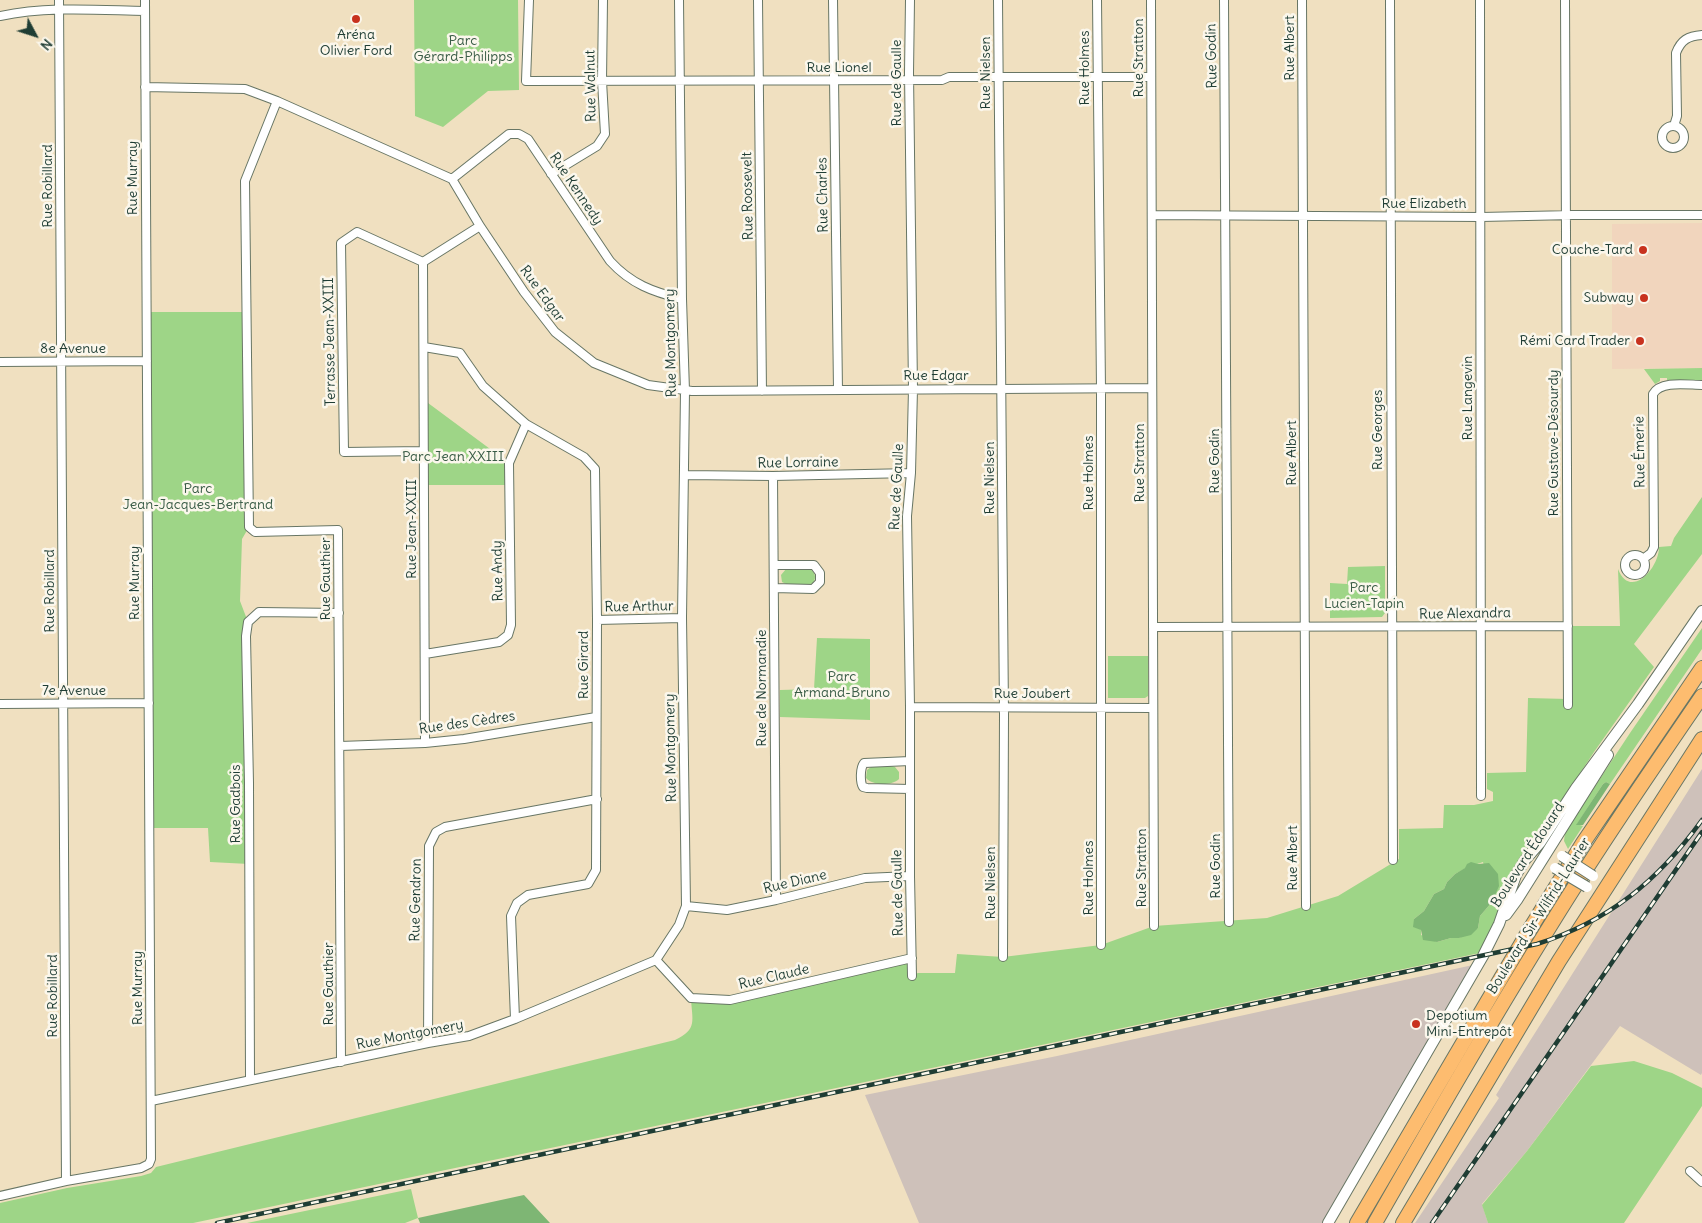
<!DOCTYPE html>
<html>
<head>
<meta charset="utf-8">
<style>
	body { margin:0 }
	#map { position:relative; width:1702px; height:1223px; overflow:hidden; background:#f0e0c0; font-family:Delius,sans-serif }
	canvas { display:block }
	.north { position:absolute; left:10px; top:10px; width:50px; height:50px; -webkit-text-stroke:4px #fbf7ec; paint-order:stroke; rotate:130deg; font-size:14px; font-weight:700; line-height:20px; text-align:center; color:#1f3d34 }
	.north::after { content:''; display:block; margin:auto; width:18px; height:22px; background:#1f3d34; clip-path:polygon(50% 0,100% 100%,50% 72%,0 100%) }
</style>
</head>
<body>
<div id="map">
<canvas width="1702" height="1223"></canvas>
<div class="north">N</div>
</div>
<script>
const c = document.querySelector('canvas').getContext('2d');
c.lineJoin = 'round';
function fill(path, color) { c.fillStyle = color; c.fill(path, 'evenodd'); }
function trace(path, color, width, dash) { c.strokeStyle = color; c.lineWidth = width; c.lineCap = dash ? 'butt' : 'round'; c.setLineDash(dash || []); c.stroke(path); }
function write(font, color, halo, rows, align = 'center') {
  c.font = font + ' Delius,sans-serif'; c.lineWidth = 5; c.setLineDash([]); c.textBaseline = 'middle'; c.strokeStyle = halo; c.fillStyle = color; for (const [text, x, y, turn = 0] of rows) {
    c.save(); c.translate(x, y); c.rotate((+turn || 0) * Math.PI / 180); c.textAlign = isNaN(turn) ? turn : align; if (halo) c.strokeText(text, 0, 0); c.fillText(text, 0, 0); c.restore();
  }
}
fill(new Path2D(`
	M 1702,223 L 1702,368 L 1612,369 L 1612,224 Z`), '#f1d5bd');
fill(new Path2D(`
	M 1702,769 L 1702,1073 L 1701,1075 L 1620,1026 L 1527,1151 L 1482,1204 L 1488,1223 L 1415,1223 L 1499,1098 L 1496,1095 L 1509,1074 Z
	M 1473,965 L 1322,1223 L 919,1223 L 865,1095 L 1057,1056 Z`), '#cec1ba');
fill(new Path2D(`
	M 414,0 L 518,0 L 519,90 L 488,91 L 443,127 L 415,116 Z
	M 146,312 L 246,312 L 249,527 L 242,539 L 240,601 L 248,622 L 249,864 L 210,862 L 208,828 L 151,828 Z
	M 1702,368 L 1702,380 L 1667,380 L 1667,378 L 1660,378 L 1660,381 L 1655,384 L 1644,369 Z
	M 424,400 L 509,463 L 510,485 L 424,485 Z
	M 1702,497 L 1702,554 L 1634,644 L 1654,667 L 1594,752 L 1541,833 L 1533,840 L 1513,871 L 1502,906 L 1480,953 L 193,1223 L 0,1223 L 0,1203 L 67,1188 L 141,1176 L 151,1173 L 156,1167 L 675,1040 C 698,1029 692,1021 691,998 L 730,1000 L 912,958 L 912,975 L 918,973 L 955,973 L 957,954 L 1003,957 L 1101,945 L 1154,926 L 1267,918 L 1338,896 L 1399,859 L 1399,829 L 1443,828 L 1444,805 L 1474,805 L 1493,801 L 1493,792 L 1487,789 L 1487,773 L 1526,772 L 1528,698 L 1568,699 L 1568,626 L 1620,626 L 1618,569 C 1630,600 1659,569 1659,547 L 1671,546 L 1674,538 ZM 1483,862 L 1492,902 L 1480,916 L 1478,928 L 1459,938 L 1451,938 L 1437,942 L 1421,935 L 1421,930 L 1414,919 L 1424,911 L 1434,894 L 1444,889 L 1447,882 L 1455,874 L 1466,868 Z
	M 1385,566 L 1385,613 L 1382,617 L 1330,618 L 1330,583 L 1347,584 L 1348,567 Z
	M 808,568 C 815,571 817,577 813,583 C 805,587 790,587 782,582 L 781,575 L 786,569 Z
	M 1702,628 L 1702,649 L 1610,784 L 1606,782 L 1603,784 L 1577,824 L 1583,826 L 1568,849 L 1564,841 L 1565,832 L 1630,733 Z
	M 817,638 L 870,639 L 870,720 L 780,717 L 780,690 L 814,689 Z
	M 1108,656 L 1148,656 L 1148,696 L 1145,698 L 1108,698 Z
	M 891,766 L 895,767 L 899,772 L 899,779 C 892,786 873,786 866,778 L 867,770 L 871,767 Z
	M 1634,1061 L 1672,1073 L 1702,1088 L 1702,1106 L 1624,1223 L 1488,1223 L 1482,1205 L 1527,1151 L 1591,1066 Z
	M 411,1189 L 418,1218 L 405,1223 L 247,1223 Z`), '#9ed587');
fill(new Path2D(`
	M 1606,782 L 1610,784 L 1583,825 L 1576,825 L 1603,784 Z
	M 1471,862 L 1478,864 L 1489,863 L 1498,874 L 1499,886 L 1492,902 L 1480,916 L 1478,928 L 1471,935 L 1459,938 L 1451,938 L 1437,942 L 1423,940 L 1421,930 L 1413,927 L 1414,919 L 1424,911 L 1434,894 L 1444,889 L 1447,882 L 1455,874 L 1465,868 L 1467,864 Z
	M 524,1195 L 550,1223 L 420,1223 L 418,1218 Z`), '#7eb674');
const minor = new Path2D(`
	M 59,0 L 66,1181
	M 529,0 L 526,81 L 942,80 L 949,77 L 1151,77
	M 758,0 L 762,391
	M 833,0 L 838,390
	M 910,0 L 909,73 L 913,389 L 911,473 L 907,516 L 910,707 L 910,876 L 912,976
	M 998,0 L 1004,714 L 1003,957
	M 1097,0 L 1101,388 L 1101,945
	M 1151,0 L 1154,926
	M 1224,0 L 1229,922
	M 1302,0 L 1306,906
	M 1390,0 L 1393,860
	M 1480,0 L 1481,796
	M 1565,0 L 1568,705
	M 0,16 C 48,6 96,10 145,11
	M 145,87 L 245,89 L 277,101 L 452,179 L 480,226 L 524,292 L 555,332 L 594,363 L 648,385 L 692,391 L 1152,388
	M 277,101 L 245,181 L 249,527 L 255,532 L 338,530 L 341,1062
	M 1674,126 L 1677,116 L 1676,53 C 1681,40 1688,36 1702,35
	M1662 137a11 11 0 1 1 22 0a11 11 0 1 1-22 0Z
	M 551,174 L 597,146 L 605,134 L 602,81 L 603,0
	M 452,179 L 509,134 L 519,134 L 528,139 L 610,261 C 631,284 653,292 682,299
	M 1152,215 L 1481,217 L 1573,215 L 1702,215
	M 423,262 L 425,743
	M 423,262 L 357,232 L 341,243 L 344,452 L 424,451
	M 423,262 L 480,226
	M 424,347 L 460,353 L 483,386 L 526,424 L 584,457 L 595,469 L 597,620 L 596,870 L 588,884 L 528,895 L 517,903 L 511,916 L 515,1019
	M 0,362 L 147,361
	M 685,475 L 773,476 L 911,473
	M 773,476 L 776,900
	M1625 565a10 10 0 1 1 20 0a10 10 0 1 1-20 0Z
	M 1643,559 L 1651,553 L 1654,547 L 1653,394 C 1661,380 1688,385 1702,385
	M 774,565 L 814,565 L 820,573 L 820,582 L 813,589 L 774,588
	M 597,620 L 682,618
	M 1153,627 L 1568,626
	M 425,654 L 499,642 L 508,635 L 511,625 L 509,463 L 526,424
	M 0,704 L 149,703
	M 910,707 L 1153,708
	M 340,746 L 425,743 L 464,739 L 596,717
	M 910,789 L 867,788 L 863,787 C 860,782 860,768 864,763 L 910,761
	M 686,906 L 727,910 L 776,900 L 865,878 L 910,876
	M 656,960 L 691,998 L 730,1000 L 912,958
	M 428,1043 L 429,846 L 436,832 L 445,827 L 597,799
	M 250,1080 L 249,783 L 246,636 L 248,622 L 259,612 L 339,613
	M 151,1101 L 428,1043 L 469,1036 L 515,1019 L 656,960 L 679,925 L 686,906 L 682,618 L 685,391 L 682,299 L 679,0
	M 1690,1171 L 1702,1182
	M 0,1196 L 66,1181 L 141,1168 L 149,1164 L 151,1159 L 145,0`);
const tertiary = new Path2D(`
	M 1506,915 L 1517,900 L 1608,755
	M 1328,1223 L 1483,956 L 1499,924 L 1516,875 L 1525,860 L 1540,843 L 1576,788 L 1638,704 L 1702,611`);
const motorway = new Path2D(`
	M 1357,1223 L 1530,929 L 1583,843 L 1702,668
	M 1375,1223 C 1432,1123 1489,1024 1550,926 C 1598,848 1650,772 1702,696
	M 1403,1223 L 1559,961 L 1702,739`);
trace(minor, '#687665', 10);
trace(tertiary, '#687665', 12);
trace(motorway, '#687665', 16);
trace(minor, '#fff', 8);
trace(tertiary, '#fff', 10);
trace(motorway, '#fdbc6f', 14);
const rail = new Path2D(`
	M 217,1223 L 1537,944 C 1609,921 1658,881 1702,820
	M 1432,1223 L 1702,832`);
trace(rail, '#1f3d34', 4.5);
trace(rail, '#fbf7ec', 2.5, [8]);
const tertiaryBridge = new Path2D(`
	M 1562,856 L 1593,876
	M 1555,868 L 1587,887`);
trace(tertiaryBridge, '#687665', 12, []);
trace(tertiaryBridge, '#fff', 10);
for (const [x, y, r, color] of [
	[356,19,5,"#c8321e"],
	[1643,250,5,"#c8321e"],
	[1644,298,5,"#c8321e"],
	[1640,341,5,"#c8321e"],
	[1416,1024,5,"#c8321e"]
]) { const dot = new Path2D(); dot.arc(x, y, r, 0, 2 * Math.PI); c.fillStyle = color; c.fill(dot); trace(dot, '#fbf7ec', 2); }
write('14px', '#1f3d34', '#fbf7ec', [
	["Aréna",356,35,"center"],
	["Olivier Ford",356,51,"center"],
	["Couche-Tard",1633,250],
	["Subway",1634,298],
	["Rémi Card Trader",1630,341],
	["Depotium",1426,1016,"left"],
	["Mini-Entrepôt",1426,1032,"left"]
], 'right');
write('14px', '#385b45', '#fbf7ec', [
	["Parc",463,41],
	["Gérard-Philipps",463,57],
	["Parc Jean XXIII",453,457],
	["Parc",198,489],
	["Jean-Jacques-Bertrand",198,505],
	["Parc",1364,588],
	["Lucien-Tapin",1364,604],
	["Parc",842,677],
	["Armand-Bruno",842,693]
]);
write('14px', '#1f3d34', '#fbf7ec', [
	["Rue Albert",1290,48,-90],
	["Rue Godin",1212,56,-91],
	["Rue Stratton",1139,58,-90],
	["Rue Lionel",839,68],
	["Rue Holmes",1085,68,-90],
	["Rue Nielsen",986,73,-90],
	["Rue de Gaulle",897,83,-90],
	["Rue Walnut",591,86,-91],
	["Rue Murray",133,178,-90],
	["Rue Robillard",48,186,-90],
	["Rue Kennedy",576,189,56],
	["Rue Charles",823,195,-91],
	["Rue Roosevelt",748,196,-91],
	["Rue Elizabeth",1424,204],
	["Rue Edgar",542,294,54],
	["Terrasse Jean-XXIII",330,342,-91],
	["Rue Montgomery",671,343,-91],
	["8e Avenue",73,349],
	["Rue Edgar",936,376],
	["Rue Langevin",1468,398,-90],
	["Rue Georges",1378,430,-90],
	["Rue Gustave-Désourdy",1554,443,-90],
	["Rue Émerie",1640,452,-91],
	["Rue Albert",1292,453,-90],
	["Rue Godin",1215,461,-90],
	["Rue Lorraine",798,463,-1],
	["Rue Stratton",1140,463,-90],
	["Rue Holmes",1089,473,-90],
	["Rue Nielsen",990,478,-90],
	["Rue de Gaulle",897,487,-87],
	["Rue Jean-XXIII",412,529,-90],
	["Rue Andy",498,571,-91],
	["Rue Gauthier",326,579,-90],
	["Rue Murray",135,583,-90],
	["Rue Robillard",50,591,-90],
	["Rue Arthur",639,607,-1],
	["Rue Alexandra",1465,614,-1],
	["Rue Girard",584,665,-90],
	["Rue de Normandie",762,688,-90],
	["7e Avenue",74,691],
	["Rue Joubert",1032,694],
	["Rue des Cèdres",467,723,-8],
	["Rue Montgomery",671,748,-91],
	["Rue Gadbois",236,804,-90],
	["Boulevard Édouard",1528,855,-57],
	["Rue Albert",1293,858,-90],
	["Rue Godin",1216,866,-90],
	["Rue Stratton",1142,868,-90],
	["Rue Holmes",1089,878,-90],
	["Rue Diane",795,882,-13],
	["Rue Nielsen",991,883,-90],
	["Rue de Gaulle",898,893,-91],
	["Rue Gendron",416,900,-89],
	["Boulevard Sir-Wilfrid-Laurier",1539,916,-58],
	["Rue Claude",774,977,-13],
	["Rue Gauthier",329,984,-90],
	["Rue Murray",138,988,-90],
	["Rue Robillard",53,996,-90],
	["Rue Montgomery",410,1035,-11]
]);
</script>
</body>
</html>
